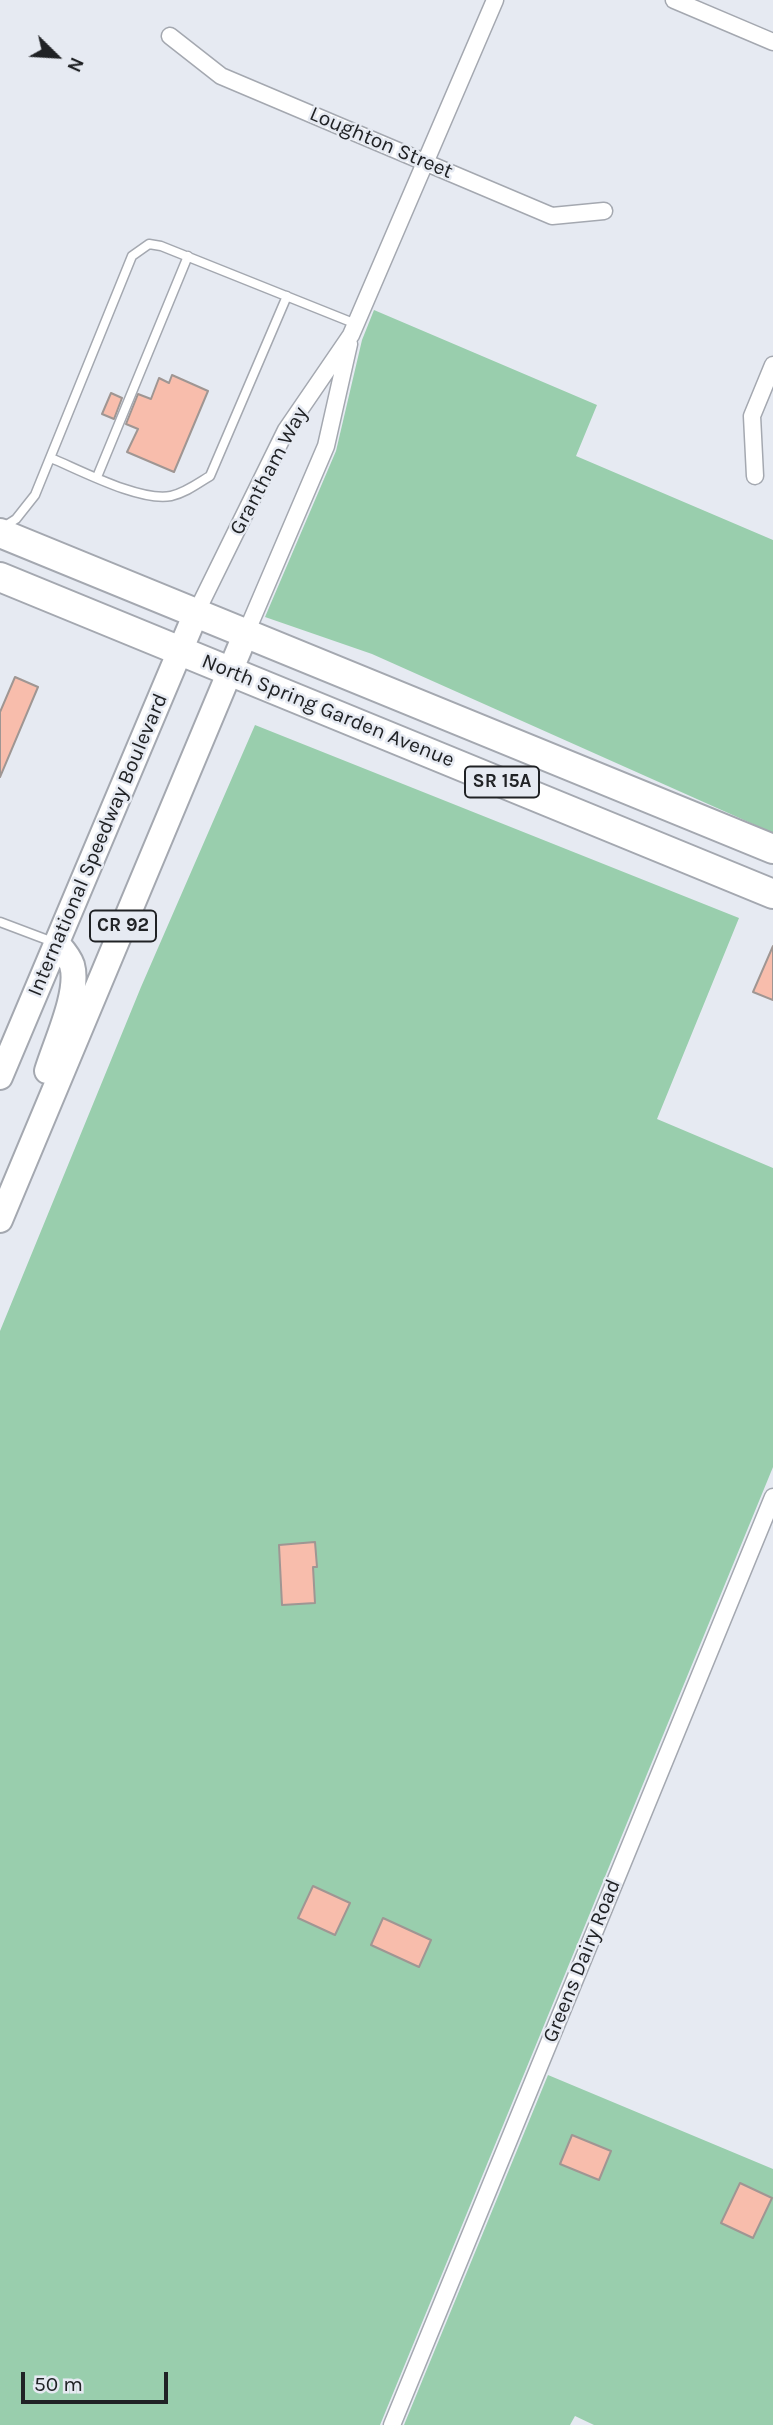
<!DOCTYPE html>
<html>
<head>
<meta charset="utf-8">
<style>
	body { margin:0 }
	#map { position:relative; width:773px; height:2425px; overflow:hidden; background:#e6eaf2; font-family:Karla,sans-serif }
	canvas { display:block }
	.north { position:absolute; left:21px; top:21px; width:70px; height:70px; -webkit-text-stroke:5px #e6eaf2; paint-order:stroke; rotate:114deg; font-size:19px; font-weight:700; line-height:28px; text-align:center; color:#202225 }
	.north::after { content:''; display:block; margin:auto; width:24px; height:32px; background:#202225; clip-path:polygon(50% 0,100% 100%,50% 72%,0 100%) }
	.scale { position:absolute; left:21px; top:2372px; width:147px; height:32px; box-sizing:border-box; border:4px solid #202225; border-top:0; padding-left:9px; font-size:21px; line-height:24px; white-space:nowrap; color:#202225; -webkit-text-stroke:5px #e6eaf2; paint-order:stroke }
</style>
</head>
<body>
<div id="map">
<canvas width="773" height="2425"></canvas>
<div class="north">N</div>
<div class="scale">50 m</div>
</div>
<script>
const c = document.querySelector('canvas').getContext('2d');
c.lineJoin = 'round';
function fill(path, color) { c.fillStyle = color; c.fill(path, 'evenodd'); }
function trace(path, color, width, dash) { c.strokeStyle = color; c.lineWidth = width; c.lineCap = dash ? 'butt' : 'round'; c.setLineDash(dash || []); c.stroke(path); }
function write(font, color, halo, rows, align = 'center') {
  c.font = font + ' Karla,sans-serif'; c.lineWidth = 5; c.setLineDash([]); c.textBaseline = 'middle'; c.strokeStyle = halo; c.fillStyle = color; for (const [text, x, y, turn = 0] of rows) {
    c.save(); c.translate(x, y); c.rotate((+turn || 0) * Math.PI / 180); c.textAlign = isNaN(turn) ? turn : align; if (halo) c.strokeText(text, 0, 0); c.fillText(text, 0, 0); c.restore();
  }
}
fill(new Path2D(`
	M 374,310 L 597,405 L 576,456 L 773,540 L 773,833 L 372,654 L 265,617 L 336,451 L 362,340 Z
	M 255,725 L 739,918 L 657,1119 L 773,1168 L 773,1467 L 380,2425 L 0,2425 L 0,1331 L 141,987 Z
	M 548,2075 L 773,2169 L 773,2425 L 594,2425 L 575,2416 L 570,2425 L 404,2425 Z`), '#99cead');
const building = new Path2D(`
	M 172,375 L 208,391 L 174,472 L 127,452 L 138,429 L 126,424 L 138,394 L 151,399 L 159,378 L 169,383 Z
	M 111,393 L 122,398 L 114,419 L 102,414 Z
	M 15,677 L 38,687 L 0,777 L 0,712 Z
	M 773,946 L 773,1000 L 753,992 Z
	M 315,1542 L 317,1567 L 313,1567 L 315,1603 L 282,1605 L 279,1545 Z
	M 313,1886 L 350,1903 L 335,1935 L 298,1918 Z
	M 383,1918 L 431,1940 L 419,1967 L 371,1945 Z
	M 572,2135 L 611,2151 L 599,2180 L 560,2164 Z
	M 740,2183 L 772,2198 L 753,2238 L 721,2223 Z`);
fill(building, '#f8bdac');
trace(building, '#9f9693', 2);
const lane = new Path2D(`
	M 51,458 C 80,470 140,502 171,496 C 185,493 197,484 210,476 L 287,296
	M 97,477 L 188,256
	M 2,528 L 16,519 L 35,495 L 132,256 L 149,244 L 161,246 L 356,324
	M 0,922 L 53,942`);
const street = new Path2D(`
	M 674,0 L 773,42
	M 170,36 L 221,76 L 552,216 L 604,211
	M 755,476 L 752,416 L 773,365
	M 196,613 L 286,430 L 351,335 L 495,0
	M 246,633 L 326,446 L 349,344
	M 392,2425 L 773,1497`);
const primary = new Path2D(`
	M 47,1071 C 55,1044 80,992 72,965 C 69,956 63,950 57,943
	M 0,1077 L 196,613
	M 0,1220 L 246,633`);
const highway = new Path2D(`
	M 0,533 L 773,849
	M 0,577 L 773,894`);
trace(lane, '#a4a8b0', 11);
trace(street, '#a4a8b0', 19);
trace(primary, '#a4a8b0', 28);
trace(highway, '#a4a8b0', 32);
trace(lane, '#fff', 8);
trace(street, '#fff', 16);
trace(primary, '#fff', 24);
trace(highway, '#fff', 28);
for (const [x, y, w] of [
	[502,782,74],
	[123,926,66]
]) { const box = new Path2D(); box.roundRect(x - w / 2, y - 15.5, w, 31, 5); c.fillStyle = '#e6eaf2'; c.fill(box); trace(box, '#202225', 2); }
write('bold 19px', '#202225', null, [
	["SR 15A",502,782],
	["CR 92",123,926]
]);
write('21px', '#202225', '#e6eaf2', [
	["Loughton Street",381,143,23],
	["Grantham Way",269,471,-62],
	["North Spring Garden Avenue",328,711,22],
	["International Speedway Boulevard",98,845,-67],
	["Greens Dairy Road",582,1961,-68]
]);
</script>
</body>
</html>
